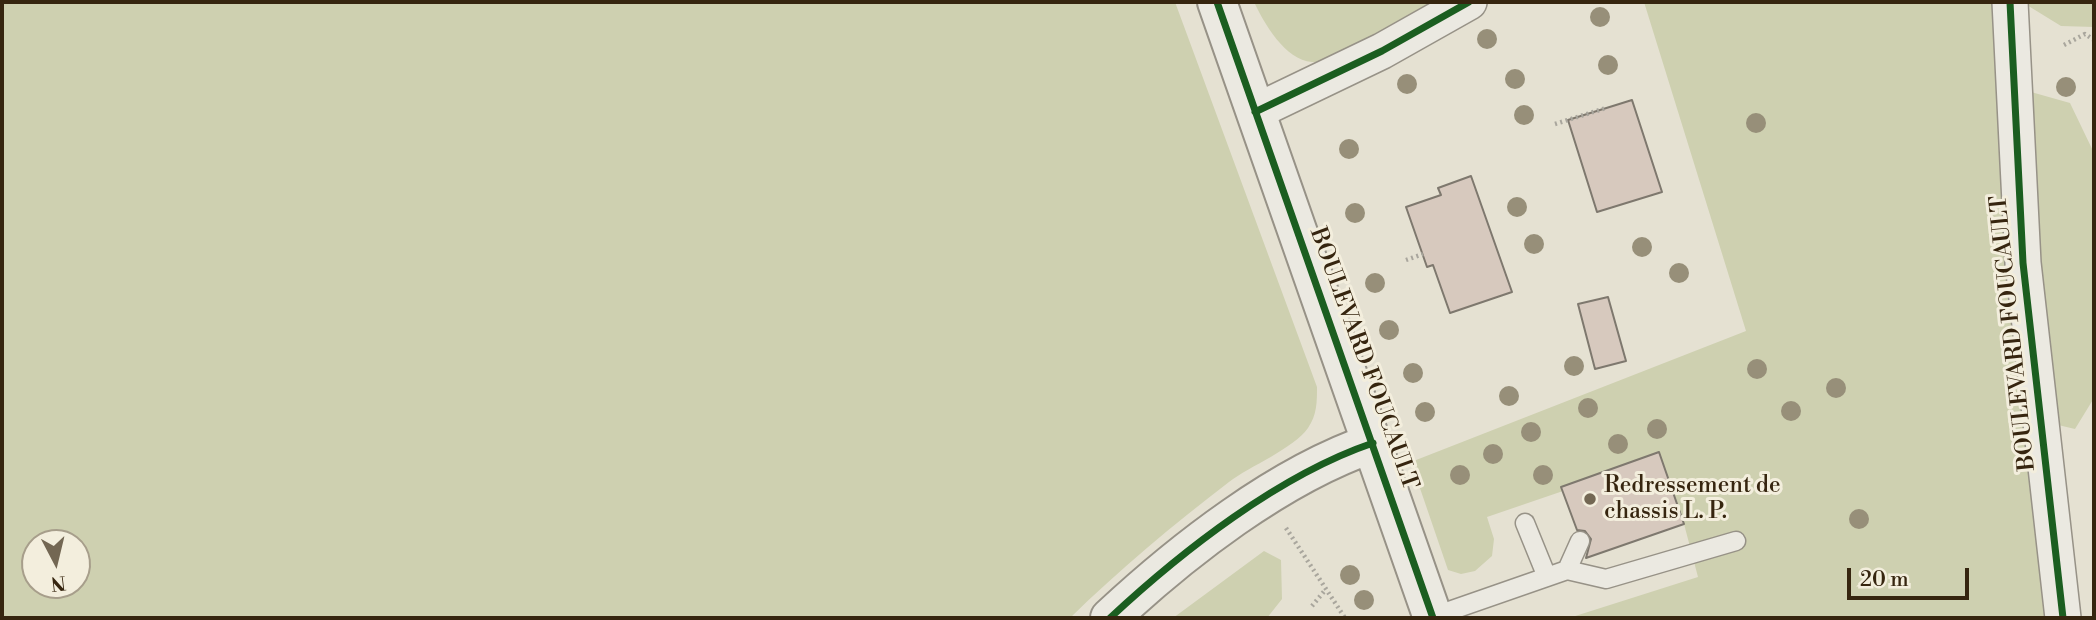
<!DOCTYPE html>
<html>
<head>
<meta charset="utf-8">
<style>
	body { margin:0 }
	#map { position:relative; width:2096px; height:620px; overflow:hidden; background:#e5e1d2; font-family:"Libre Bodoni",serif }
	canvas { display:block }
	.frame { position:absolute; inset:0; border:4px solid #36250f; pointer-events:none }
	.north { position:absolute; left:21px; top:529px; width:70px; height:70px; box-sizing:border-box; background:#f3eedd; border:2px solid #a79e8b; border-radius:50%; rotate:173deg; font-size:19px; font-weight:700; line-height:28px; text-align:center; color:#36250f }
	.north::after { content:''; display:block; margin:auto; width:24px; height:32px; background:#736753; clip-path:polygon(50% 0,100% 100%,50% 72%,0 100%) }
	.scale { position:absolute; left:1847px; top:568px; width:122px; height:32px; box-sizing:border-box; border:4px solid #36250f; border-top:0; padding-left:9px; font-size:21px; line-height:24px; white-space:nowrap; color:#36250f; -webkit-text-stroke:5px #f3eedd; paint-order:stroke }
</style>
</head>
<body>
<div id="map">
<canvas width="2096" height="620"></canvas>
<div class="frame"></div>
<div class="north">N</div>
<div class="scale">20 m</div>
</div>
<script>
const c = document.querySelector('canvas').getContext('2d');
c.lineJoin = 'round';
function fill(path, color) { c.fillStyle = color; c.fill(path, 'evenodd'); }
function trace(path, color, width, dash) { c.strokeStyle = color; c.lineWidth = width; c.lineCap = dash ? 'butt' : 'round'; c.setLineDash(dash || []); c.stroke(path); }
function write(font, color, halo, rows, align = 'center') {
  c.font = font + ' "Libre Bodoni",serif'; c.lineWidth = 6; c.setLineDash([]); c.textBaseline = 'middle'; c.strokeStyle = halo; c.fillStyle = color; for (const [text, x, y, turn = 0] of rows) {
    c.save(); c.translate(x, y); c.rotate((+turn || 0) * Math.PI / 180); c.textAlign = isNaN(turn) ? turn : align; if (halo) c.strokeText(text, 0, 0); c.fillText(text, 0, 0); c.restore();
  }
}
fill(new Path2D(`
	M 2,2 L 1175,2 L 1317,387 C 1317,402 1317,415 1308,428 C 1293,449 1250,466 1229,482 C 1174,524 1119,570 1070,618 L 2,618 ZM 35,543 L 77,543 L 77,585 L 35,585 Z
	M 1254,2 L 1444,2 C 1416,16 1338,65 1312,62 C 1285,60 1264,23 1254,2 Z
	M 1644,2 L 1998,2 L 2050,618 L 1569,618 L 1698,577 L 1684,524 L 1659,453 L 1562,487 L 1563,491 L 1487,517 L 1494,539 L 1492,556 L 1475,571 L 1461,574 L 1448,570 L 1411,462 L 1746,331 Z
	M 2022,2 L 2094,2 L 2094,27 L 2061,26 Z
	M 2024,90 L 2070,103 L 2094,153 L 2094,398 L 2075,429 L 2054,424 Z
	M 1264,551 L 1281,560 L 1282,599 L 1267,618 L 1173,618 Z`), '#ced0b0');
const building = new Path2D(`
	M 1632,100 L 1662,192 L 1597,212 L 1568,120 Z
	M 1471,176 L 1512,292 L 1450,313 L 1433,265 L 1427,267 L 1406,207 L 1441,195 L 1438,188 Z
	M 1608,297 L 1626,361 L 1595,369 L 1578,304 Z
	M 1659,452 L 1684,524 L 1586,558 L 1591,539 L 1585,531 L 1577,530 L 1561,487 Z`);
fill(building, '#d7c9be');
trace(building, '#7e786e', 2);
const service = new Path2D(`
	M 1525,523 L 1547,577
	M 1567,570 L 1580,541
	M 1432,617 L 1567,570 L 1606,579 L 1736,541`);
const minor = new Path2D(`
	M 2010,2 L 2023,263 L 2063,618
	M 1255,112 L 1382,51 L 1469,2`);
const tertiary = new Path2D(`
	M 1217,2 L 1433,618
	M 1110,618 C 1182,551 1279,475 1373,443`);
trace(service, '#979287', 21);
trace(minor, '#979287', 38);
trace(tertiary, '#979287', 42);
trace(new Path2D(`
	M 2064,45 L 2085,34 L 2094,40
	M 1555,124 L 1606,108
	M 1406,260 L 1423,254
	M 1286,528 L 1345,618
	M 1312,606 L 1326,589`), '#a9a69d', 4.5, [2, 3.5]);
trace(service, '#ebe9e1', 18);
trace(minor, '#ebe9e1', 35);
trace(tertiary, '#ebe9e1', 38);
trace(new Path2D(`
	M 1217,2 L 1433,618
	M 2010,2 L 2023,263 L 2063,618
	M 1255,112 L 1382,51 L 1469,2
	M 1110,618 C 1182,551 1279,475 1373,443`), '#1b5e20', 7);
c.fillStyle = '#978f79';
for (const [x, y] of [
	[1600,17],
	[1487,39],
	[1608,65],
	[1515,79],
	[1407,84],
	[2066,87],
	[1524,115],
	[1756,123],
	[1349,149],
	[1517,207],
	[1355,213],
	[1534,244],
	[1642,247],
	[1679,273],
	[1375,283],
	[1389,330],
	[1574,366],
	[1757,369],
	[1413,373],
	[1836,388],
	[1509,396],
	[1588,408],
	[1791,411],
	[1425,412],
	[1657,429],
	[1531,432],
	[1618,444],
	[1493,454],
	[1460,475],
	[1543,475],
	[1859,519],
	[1350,575],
	[1364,600]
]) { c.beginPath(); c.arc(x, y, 10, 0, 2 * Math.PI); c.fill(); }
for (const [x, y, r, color] of [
	[1590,499,7,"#736753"]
]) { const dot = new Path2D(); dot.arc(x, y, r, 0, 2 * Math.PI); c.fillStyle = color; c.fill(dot); trace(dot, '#f3eedd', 2.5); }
write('23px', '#36250f', '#f3eedd', [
	["BOULEVARD FOUCAULT",2014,333,-96],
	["BOULEVARD FOUCAULT",1363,359,70]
]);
write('23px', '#36250f', '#f3eedd', [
	["Redressement de",1604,486],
	["chassis L. P.",1604,512]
], 'left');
</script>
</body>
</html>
